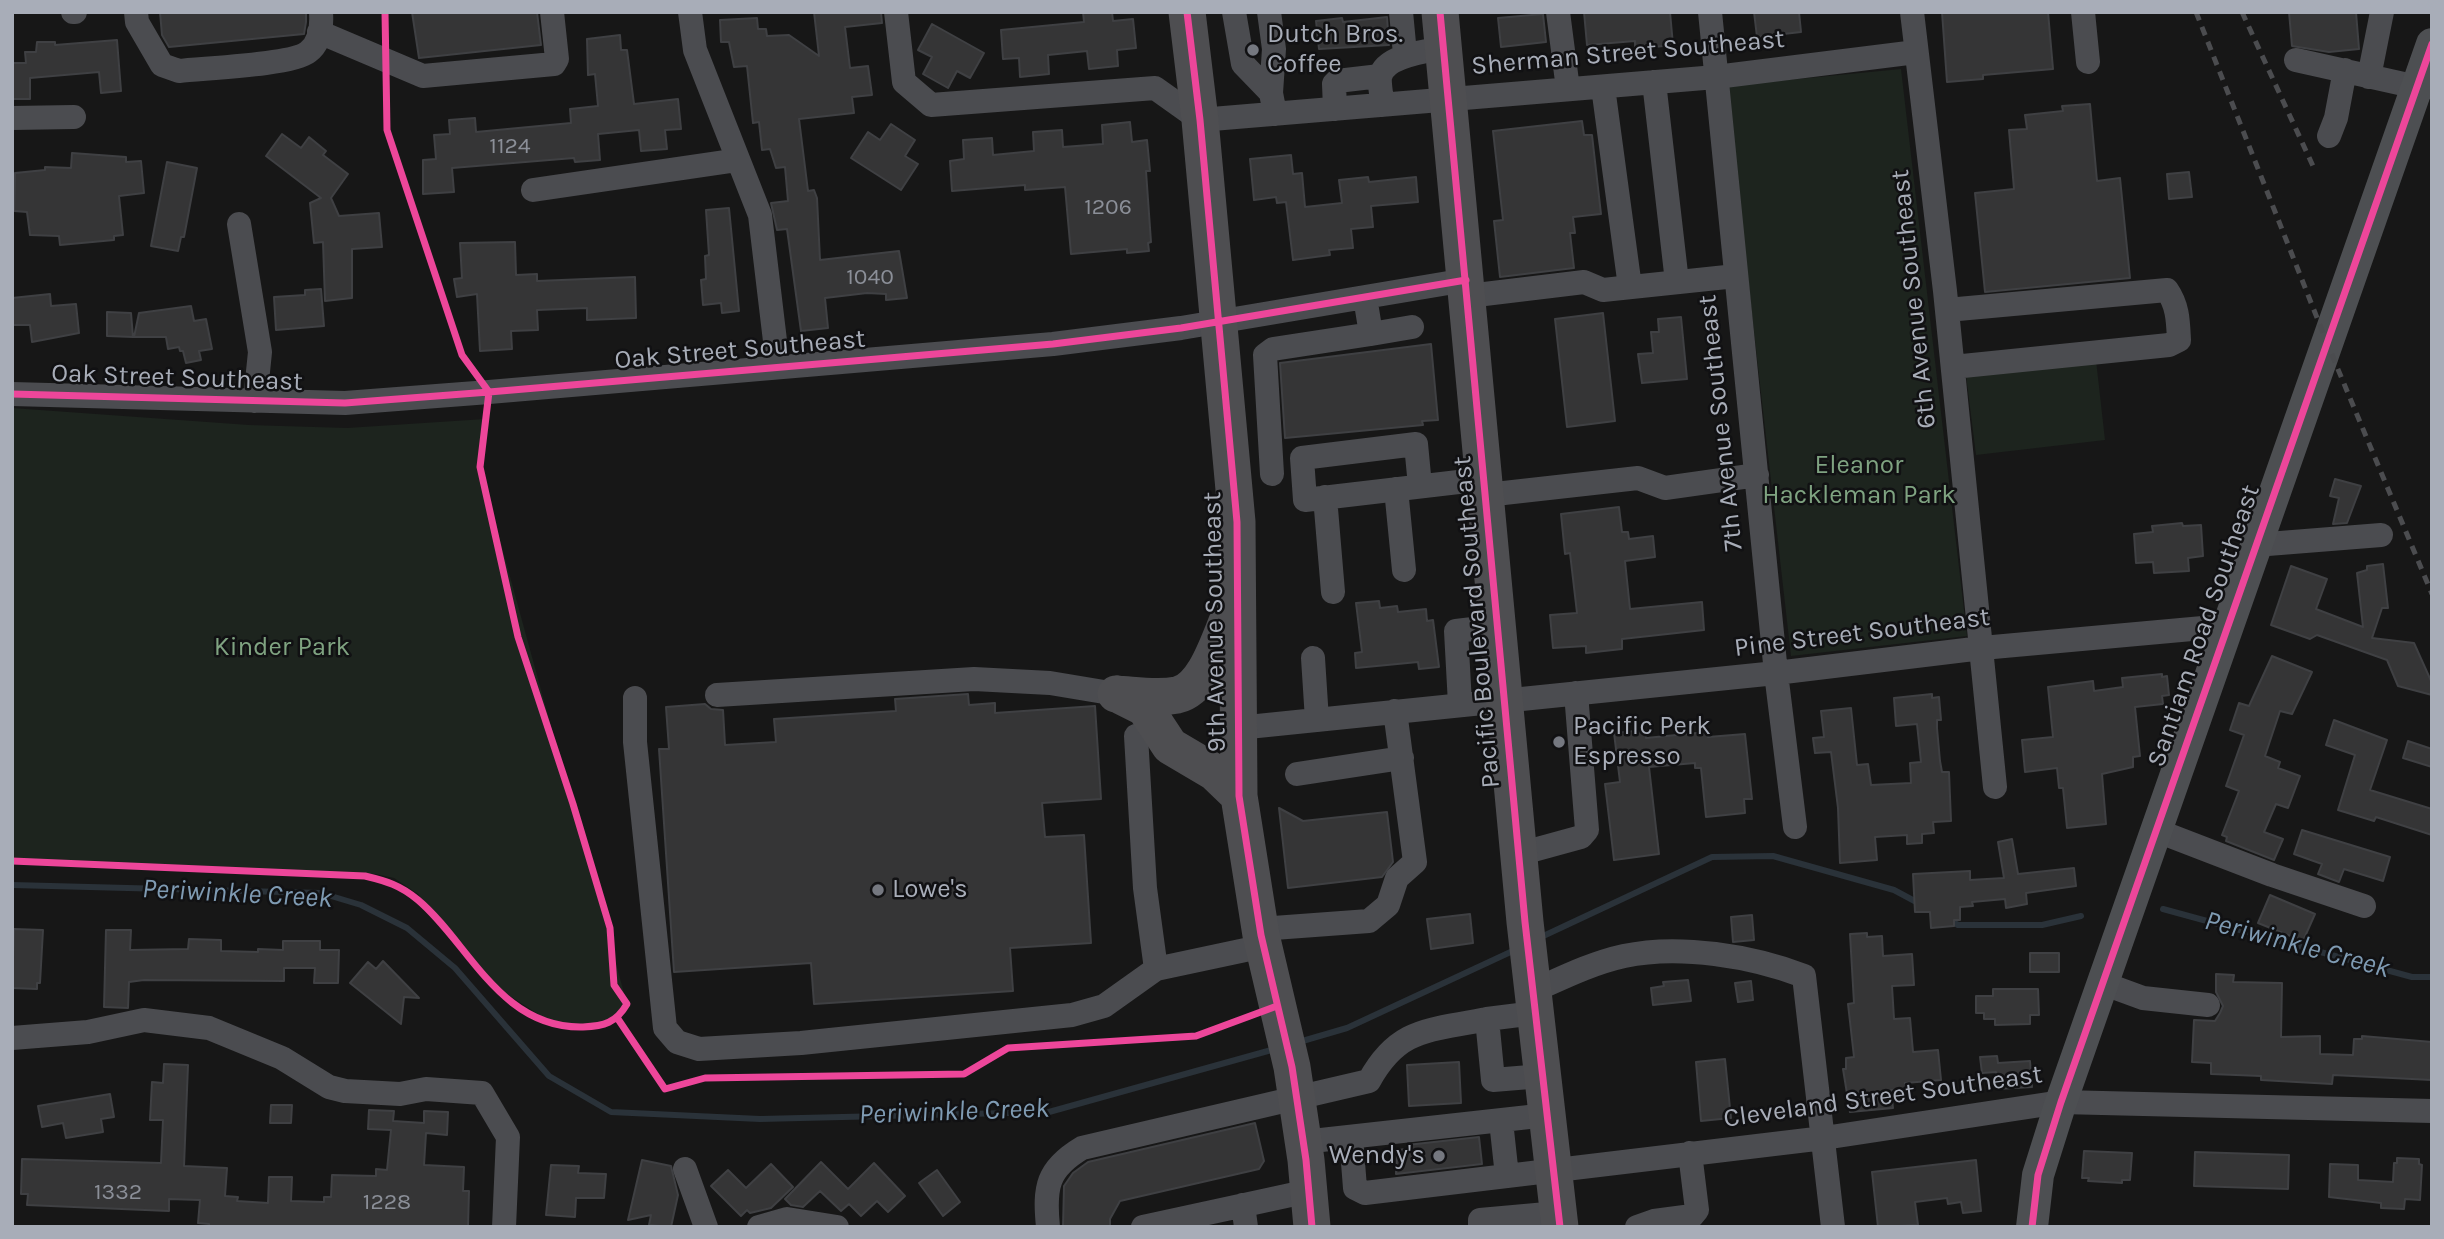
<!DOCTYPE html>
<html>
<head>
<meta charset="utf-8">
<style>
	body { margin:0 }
	#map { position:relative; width:2444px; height:1239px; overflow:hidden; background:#171717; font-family:Karla,sans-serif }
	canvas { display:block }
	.frame { position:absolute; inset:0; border:14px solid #a8adb8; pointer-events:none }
</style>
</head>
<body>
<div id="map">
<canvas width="2444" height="1239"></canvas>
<div class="frame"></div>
</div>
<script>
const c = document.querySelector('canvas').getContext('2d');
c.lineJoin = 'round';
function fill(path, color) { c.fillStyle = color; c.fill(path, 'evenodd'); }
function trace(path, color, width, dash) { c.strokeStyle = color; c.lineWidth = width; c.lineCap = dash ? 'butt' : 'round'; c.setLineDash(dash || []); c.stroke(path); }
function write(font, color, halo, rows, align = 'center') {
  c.font = font + ' Karla,sans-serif'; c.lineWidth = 5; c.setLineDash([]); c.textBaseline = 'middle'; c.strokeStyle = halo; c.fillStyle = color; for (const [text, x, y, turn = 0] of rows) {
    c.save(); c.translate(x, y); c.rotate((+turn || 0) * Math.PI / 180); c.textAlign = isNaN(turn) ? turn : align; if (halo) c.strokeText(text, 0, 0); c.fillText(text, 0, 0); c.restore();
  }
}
fill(new Path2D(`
	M 1901,69 L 1967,636 L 1791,656 L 1726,86 Z
	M 2096,360 L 2105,440 L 1976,455 L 1966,375 Z
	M 12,408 L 249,425 L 347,428 L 485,419 L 480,467 L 627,1004 L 618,1019 L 600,1026 L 549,1021 L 485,980 L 418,894 L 394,878 L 376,874 L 12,859 Z`), '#1d241e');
trace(new Path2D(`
	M 12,885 L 321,893 L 361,905 L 407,928 L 455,968 L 549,1076 L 611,1112 L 760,1119 L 1049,1112 L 1275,1049
	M 2163,909 L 2412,977 L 2432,977
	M 1947,919 L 1958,925 L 2042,925 L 2081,916
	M 1539,938 L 1712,857 L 1773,856 L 1894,890 L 1922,905
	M 1299,1042 L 1347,1028 L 1517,949`), '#2a3239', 6);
const building = new Path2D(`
	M 160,12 L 306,12 L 306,22 L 304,34 L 169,47 L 162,35 Z
	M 412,12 L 537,12 L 541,45 L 419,58 Z
	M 814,12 L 881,12 L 882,23 L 845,27 L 850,68 L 868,66 L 872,95 L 852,97 L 854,113 L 799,119 L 808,191 L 814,190 L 817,198 L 820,260 L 899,251 L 907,298 L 886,300 L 886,294 L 867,293 L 825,298 L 828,328 L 801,331 L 787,229 L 777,230 L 771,203 L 788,201 L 785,167 L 776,168 L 770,149 L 762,150 L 759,122 L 753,123 L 747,66 L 734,67 L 729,42 L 721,42 L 720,20 L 757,18 L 758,29 L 766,29 L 767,36 L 789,35 L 819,56 Z
	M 1083,12 L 1112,12 L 1113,21 L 1133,19 L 1136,48 L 1117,50 L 1118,66 L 1089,69 L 1087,51 L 1048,55 L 1049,74 L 1020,77 L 1019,58 L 1003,59 L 1001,30 L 1084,22 Z
	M 1584,12 L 1670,12 L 1673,45 L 1635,49 L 1635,41 L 1587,45 Z
	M 1754,12 L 1799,12 L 1801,32 L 1757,37 Z
	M 1942,12 L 2048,12 L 2053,69 L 1983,75 L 1983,79 L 1947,82 Z
	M 2289,12 L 2356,12 L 2359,49 L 2329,52 L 2292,46 Z
	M 1543,14 L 1546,42 L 1501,47 L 1498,18 Z
	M 1387,17 L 1389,45 L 1319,49 L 1316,21 L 1342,18 L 1343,22 Z
	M 932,24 L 984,53 L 970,78 L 957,71 L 948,88 L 923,74 L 932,57 L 918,50 Z
	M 620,35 L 621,50 L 627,50 L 634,104 L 678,99 L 681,129 L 665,130 L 667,149 L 641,151 L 639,130 L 598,134 L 600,160 L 575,162 L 574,158 L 452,168 L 454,192 L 423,194 L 423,160 L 436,159 L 434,135 L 450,134 L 449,120 L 475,118 L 476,132 L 571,123 L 570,109 L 598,106 L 595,74 L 588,75 L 587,39 Z
	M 117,40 L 121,91 L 101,93 L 99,72 L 30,78 L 30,99 L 12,99 L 12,63 L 26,63 L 25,52 L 36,52 L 37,42 L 55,42 L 55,45 Z
	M 2090,104 L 2097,181 L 2120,178 L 2130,278 L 1985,292 L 1975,193 L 2014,189 L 2009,130 L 2027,129 L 2025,115 L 2063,111 L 2062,106 Z
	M 1582,121 L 1584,135 L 1592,135 L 1601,214 L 1573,217 L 1575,233 L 1570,233 L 1574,268 L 1500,277 L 1494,221 L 1503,220 L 1493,131 Z
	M 1130,122 L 1132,142 L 1147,140 L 1150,171 L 1146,171 L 1151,242 L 1148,243 L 1149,251 L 1127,253 L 1127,249 L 1071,254 L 1065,187 L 1025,190 L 1025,185 L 952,191 L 950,161 L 964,159 L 963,140 L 992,138 L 993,155 L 1034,151 L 1033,132 L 1062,130 L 1063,147 L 1103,144 L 1102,125 Z
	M 891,124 L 915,140 L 905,156 L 918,164 L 901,190 L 851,158 L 868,132 L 880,140 Z
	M 282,134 L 301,148 L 309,137 L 326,151 L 323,155 L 348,174 L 331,198 L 339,216 L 379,213 L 382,247 L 352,249 L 352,298 L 325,301 L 323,242 L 314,243 L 310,203 L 321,198 L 266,156 Z
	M 72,153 L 126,157 L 126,162 L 141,161 L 144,193 L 119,196 L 123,235 L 114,236 L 114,240 L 60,245 L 59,236 L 30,235 L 27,212 L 14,211 L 15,173 L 45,170 L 45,167 L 71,168 Z
	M 1291,155 L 1293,174 L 1302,173 L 1305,207 L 1342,203 L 1339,180 L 1368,177 L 1369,182 L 1416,177 L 1418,202 L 1371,206 L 1373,227 L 1351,229 L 1353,248 L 1329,250 L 1330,255 L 1293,260 L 1286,202 L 1277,203 L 1276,197 L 1254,200 L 1250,159 Z
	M 167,162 L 197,168 L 184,237 L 181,237 L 178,251 L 151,246 Z
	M 2189,172 L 2192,197 L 2169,199 L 2167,174 Z
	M 729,208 L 739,311 L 722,313 L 721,303 L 703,305 L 701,280 L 706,279 L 705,256 L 709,255 L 706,210 Z
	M 515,242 L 516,275 L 537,274 L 537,281 L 635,277 L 636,318 L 587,320 L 587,308 L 537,310 L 538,330 L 511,331 L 512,349 L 480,351 L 477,294 L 457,297 L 454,279 L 462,278 L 460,243 Z
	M 321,289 L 324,326 L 276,330 L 274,297 L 305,295 L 305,290 Z
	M 50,294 L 51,306 L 76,304 L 79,333 L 32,342 L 30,325 L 12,325 L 12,298 Z
	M 191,306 L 194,321 L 206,319 L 212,349 L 199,351 L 201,360 L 186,363 L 183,351 L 180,351 L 179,347 L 168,349 L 166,337 L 134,337 L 139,313 Z
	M 107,312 L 131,313 L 133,337 L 107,336 Z
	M 1603,313 L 1615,421 L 1567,427 L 1555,319 Z
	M 1681,317 L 1687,379 L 1642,383 L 1638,354 L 1653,353 L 1651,332 L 1659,332 L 1658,319 Z
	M 1431,344 L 1438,420 L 1422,421 L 1423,425 L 1285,438 L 1280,363 Z
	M 2335,479 L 2361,486 L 2347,523 L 2333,524 L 2339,498 L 2330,496 Z
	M 1619,507 L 1622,532 L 1628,532 L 1629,539 L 1653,536 L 1655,557 L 1625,561 L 1630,609 L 1702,602 L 1704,630 L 1622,639 L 1622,649 L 1586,653 L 1586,646 L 1553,648 L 1550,615 L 1577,613 L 1570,553 L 1565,554 L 1561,514 Z
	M 2182,523 L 2183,526 L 2201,525 L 2203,556 L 2188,558 L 2189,571 L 2154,573 L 2153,562 L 2136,563 L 2134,534 L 2153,532 L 2152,526 Z
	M 2383,564 L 2388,608 L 2382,608 L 2372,638 L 2414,643 L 2432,683 L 2432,695 L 2398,686 L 2387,660 L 2317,635 L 2310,639 L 2271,625 L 2291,566 L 2327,579 L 2316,609 L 2363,627 L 2357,573 L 2367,570 L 2367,566 Z
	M 1379,601 L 1380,608 L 1397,606 L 1398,612 L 1426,609 L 1427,621 L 1433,620 L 1439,667 L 1419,669 L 1418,662 L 1356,668 L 1355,653 L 1362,652 L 1356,603 Z
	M 2272,656 L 2312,672 L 2292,714 L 2280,711 L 2265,756 L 2280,762 L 2278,768 L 2300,776 L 2288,808 L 2276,804 L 2264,832 L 2283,839 L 2274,860 L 2226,841 L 2227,837 L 2222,835 L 2239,791 L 2226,786 L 2244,735 L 2230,730 L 2239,703 L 2249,706 Z
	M 2162,674 L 2162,677 L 2167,676 L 2169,695 L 2162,696 L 2163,704 L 2135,707 L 2140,756 L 2133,757 L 2133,767 L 2102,774 L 2106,824 L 2067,828 L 2063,788 L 2059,788 L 2057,768 L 2025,772 L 2022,740 L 2053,737 L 2048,687 L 2093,681 L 2094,691 L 2123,687 L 2122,678 Z
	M 968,694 L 969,705 L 995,703 L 995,713 L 1095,706 L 1101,799 L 1042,803 L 1045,837 L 1084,835 L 1091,943 L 1010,948 L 1013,991 L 814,1004 L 811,963 L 674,972 L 659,749 L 669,749 L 666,707 L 705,704 L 711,709 L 723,710 L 725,745 L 776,742 L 774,719 L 896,711 L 895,699 Z
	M 1932,694 L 1932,698 L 1939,697 L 1941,720 L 1937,720 L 1937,728 L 1940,761 L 1942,772 L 1949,772 L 1951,821 L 1933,822 L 1934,833 L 1922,834 L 1922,843 L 1907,844 L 1907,835 L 1875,837 L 1877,860 L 1840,863 L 1838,808 L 1831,752 L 1815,753 L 1813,738 L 1824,737 L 1821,711 L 1851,708 L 1857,765 L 1868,764 L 1871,785 L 1911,783 L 1910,763 L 1921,762 L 1917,724 L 1896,726 L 1894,698 Z
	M 2334,720 L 2387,740 L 2370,790 L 2432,809 L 2432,835 L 2376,817 L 2374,821 L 2338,810 L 2355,755 L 2326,745 Z
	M 1645,730 L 1646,738 L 1707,732 L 1708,737 L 1745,734 L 1752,799 L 1744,799 L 1745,813 L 1706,817 L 1701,768 L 1695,768 L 1695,763 L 1649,767 L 1659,854 L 1614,860 L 1605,784 L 1620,782 L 1614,733 Z
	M 2408,741 L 2432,749 L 2432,767 L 2403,758 Z
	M 1279,808 L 1303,821 L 1387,812 L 1393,862 L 1382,877 L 1288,888 Z
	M 2302,830 L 2390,857 L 2383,881 L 2344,869 L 2339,882 L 2318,874 L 2322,864 L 2294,854 Z
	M 2012,839 L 2018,874 L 2074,868 L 2076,886 L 2026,893 L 2027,904 L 2006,908 L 2005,899 L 1972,902 L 1973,906 L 1960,907 L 1960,920 L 1954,920 L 1954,926 L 1931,928 L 1930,912 L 1915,912 L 1913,874 L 1970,871 L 1970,880 L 2004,878 L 1998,842 Z
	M 2270,895 L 2315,914 L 2303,941 L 2258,923 Z
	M 1470,914 L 1473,943 L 1431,949 L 1427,919 Z
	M 1752,915 L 1754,940 L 1733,942 L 1731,917 Z
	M 14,929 L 43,930 L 40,983 L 37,983 L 37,989 L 12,988 Z
	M 106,930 L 131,930 L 130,950 L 188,949 L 189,939 L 221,940 L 221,951 L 258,952 L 258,949 L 283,950 L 283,941 L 320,941 L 320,950 L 339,950 L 338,983 L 314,983 L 315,968 L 284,968 L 284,981 L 144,980 L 129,982 L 128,1008 L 104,1007 Z
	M 1867,933 L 1867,937 L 1882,936 L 1883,956 L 1912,954 L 1914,985 L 1892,986 L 1894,1019 L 1910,1018 L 1913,1052 L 1938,1050 L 1941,1080 L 1905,1083 L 1905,1089 L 1891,1090 L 1893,1108 L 1850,1112 L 1843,1069 L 1846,1069 L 1846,1058 L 1854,1057 L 1848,1004 L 1854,1003 L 1850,934 Z
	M 2030,953 L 2059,953 L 2059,972 L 2030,972 Z
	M 383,961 L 419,998 L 404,997 L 401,1024 L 350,983 L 368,962 L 376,969 Z
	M 2216,974 L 2234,975 L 2233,982 L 2282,983 L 2281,1037 L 2320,1036 L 2320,1054 L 2353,1055 L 2354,1039 L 2362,1039 L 2362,1036 L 2432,1042 L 2432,1080 L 2333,1075 L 2332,1084 L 2261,1080 L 2261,1076 L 2211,1074 L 2211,1063 L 2192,1062 L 2194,1020 L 2215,1021 L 2220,1013 L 2223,1006 L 2216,992 Z
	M 1688,980 L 1691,1001 L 1653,1005 L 1651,988 L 1664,986 L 1663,982 Z
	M 1751,981 L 1753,1000 L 1738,1002 L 1735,983 Z
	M 1993,989 L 2038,989 L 2039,1015 L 2030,1015 L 2030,1024 L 1995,1025 L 1995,1019 L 1984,1019 L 1984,1013 L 1976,1013 L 1976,996 L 1993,996 Z
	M 1997,1056 L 1998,1063 L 2030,1061 L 2032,1087 L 1997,1089 L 1996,1072 L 1982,1073 L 1980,1057 Z
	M 1725,1059 L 1731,1118 L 1701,1121 L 1696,1062 Z
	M 1459,1062 L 1461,1103 L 1409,1106 L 1407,1065 Z
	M 164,1064 L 188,1065 L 184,1166 L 227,1168 L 225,1196 L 238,1197 L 237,1201 L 268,1203 L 269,1177 L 292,1177 L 291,1201 L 324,1202 L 324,1197 L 331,1197 L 332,1175 L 376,1176 L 376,1169 L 387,1170 L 391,1130 L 368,1129 L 369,1110 L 394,1111 L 393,1121 L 424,1123 L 424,1111 L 448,1112 L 447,1135 L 426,1133 L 424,1165 L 464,1167 L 463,1191 L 469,1191 L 468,1227 L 209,1227 L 209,1224 L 198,1223 L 200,1200 L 169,1199 L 169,1211 L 27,1205 L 28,1194 L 21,1194 L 22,1159 L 161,1163 L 163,1120 L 150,1120 L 152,1082 L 163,1083 Z
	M 110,1094 L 114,1117 L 101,1119 L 103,1132 L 66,1138 L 63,1123 L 42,1127 L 38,1106 Z
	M 271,1105 L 292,1105 L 291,1123 L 270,1123 Z
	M 1255,1123 L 1264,1161 L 1259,1169 L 1120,1201 L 1110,1219 L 1110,1227 L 1063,1227 L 1064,1186 L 1073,1173 L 1088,1162 Z
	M 1479,1137 L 1482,1164 L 1396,1174 L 1397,1150 L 1407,1149 L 1407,1145 Z
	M 2084,1151 L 2132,1153 L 2130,1180 L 2122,1180 L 2122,1183 L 2088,1181 L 2089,1178 L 2082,1178 Z
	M 2195,1152 L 2289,1155 L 2288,1189 L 2194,1186 Z
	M 2397,1158 L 2419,1159 L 2419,1164 L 2422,1165 L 2420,1200 L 2405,1199 L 2404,1209 L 2381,1208 L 2381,1203 L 2329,1197 L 2330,1164 L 2358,1165 L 2358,1180 L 2393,1182 L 2394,1163 L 2397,1163 Z
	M 642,1160 L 671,1166 L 678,1195 L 671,1227 L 649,1225 L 651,1215 L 628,1220 Z
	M 1976,1160 L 1981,1211 L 1963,1213 L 1961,1202 L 1948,1204 L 1947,1198 L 1915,1202 L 1918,1225 L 1878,1227 L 1872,1172 Z
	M 821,1162 L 848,1189 L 874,1163 L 905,1196 L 888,1212 L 877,1201 L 861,1216 L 849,1204 L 841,1211 L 820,1191 L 803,1207 L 791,1205 L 785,1199 Z
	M 771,1164 L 793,1187 L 771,1208 L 750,1213 L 747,1210 L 741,1216 L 711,1186 L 728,1170 L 746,1188 Z
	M 551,1165 L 579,1166 L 578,1173 L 606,1174 L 604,1198 L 576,1198 L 575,1217 L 546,1215 Z
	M 937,1170 L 960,1202 L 943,1216 L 919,1183 Z`);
fill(building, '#353536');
trace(building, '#3f4043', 2);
trace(new Path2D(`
	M 73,12 L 75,12
	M 136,12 L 137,22 L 162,65 L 179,71 C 204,68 292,65 308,52 C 320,43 322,26 321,12
	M 690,12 L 695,50 L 760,215 L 778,366
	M 896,12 L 904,82 L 931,105 L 1155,88 L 1200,120 L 1716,77 L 1916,52
	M 1234,12 L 1243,64 L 1271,93
	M 1269,12 L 1274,49 L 1271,93 L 1275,114
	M 1401,12 L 1405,54
	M 1558,12 L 1568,89
	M 1710,12 L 1776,673 L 1795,827
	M 1912,12 L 1945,291 L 1995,787
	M 2083,12 L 2088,62
	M 319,32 L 423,76 L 554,64 L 557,59 L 552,12
	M 2296,60 L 2417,87 L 2432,87
	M 2369,77 L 2382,12
	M 1654,82 L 1677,282
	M 1603,87 L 1630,287
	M 1382,105 C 1382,96 1379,84 1380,77 C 1385,55 1427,51 1444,48
	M 1335,109 L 1334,84 L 1337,81 L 1380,76
	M 12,118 L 74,117
	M 2329,136 L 2336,118 L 2345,70
	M 533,190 L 738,160
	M 239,224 L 260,352 L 255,401
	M 1468,296 L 1584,282 L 1603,290 L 1736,276
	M 1947,310 L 2167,290 C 2178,306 2178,321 2179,340 L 2169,345 L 1953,367
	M 1371,334 L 1412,327
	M 12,394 L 345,403 L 489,392 L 1053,344 L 1181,328 L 1466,280
	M 1272,474 L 1265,355 L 1273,349 L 1371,334 L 1365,297
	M 1420,486 L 1416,444 L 1302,458 L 1305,500 L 1484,479
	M 1396,489 L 1404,570
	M 1486,495 L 1638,478 L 1665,488 L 1757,475
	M 1325,497 L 1333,592
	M 2255,545 L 2381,535
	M 1313,658 L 1317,720
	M 717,695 L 974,679 L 1050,683 L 1116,694
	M 635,698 L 635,742 L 665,1028 L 677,1042 L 699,1049 L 801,1043 L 1072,1015 L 1104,1006 L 1156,969
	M 1460,704 L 1456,631 L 1498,626
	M 1238,728 L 1776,673 L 1982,648 L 2225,626
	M 1136,736 L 1145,888 L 1156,969 L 1264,946
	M 1297,774 L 1402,758
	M 2155,830 L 2272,875 L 2364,906
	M 1519,854 L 1581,837 L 1587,830 L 1576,693
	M 1260,929 L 1369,921 L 1388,905 L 1397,878 L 1415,862 L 1395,711
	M 2102,983 L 2143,998 L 2208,1005
	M 1533,991 C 1562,978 1592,963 1624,956 C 1679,944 1752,956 1804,976 L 1833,1227
	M 1487,1019 L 1535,1013
	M 12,1038 L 88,1032 L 144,1020 L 209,1028 L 282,1058 L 329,1087 L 345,1091 L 400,1094 L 426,1089 L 482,1093 L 508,1137 L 504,1227
	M 1501,1121 L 1507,1176
	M 1351,1137 L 1355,1188 L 1365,1193 L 1824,1138 L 2061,1102 L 2432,1111
	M 1303,1142 L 1547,1115
	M 685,1169 L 706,1227
	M 1243,1205 L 1246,1227
	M 759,1227 L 787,1219 L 837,1227
	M 1048,1227 C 1044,1187 1047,1169 1082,1148 L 1369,1081 C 1399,1026 1431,1031 1487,1019 L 1493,1080 L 1542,1076
	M 1143,1227 L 1309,1191
	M 1480,1227 L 1480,1220 L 1558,1213
	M 1637,1227 L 1654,1221 L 1692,1216 L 1697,1210 L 1690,1153`), '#4b4c50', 24);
trace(new Path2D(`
	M 2032,1227 L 2038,1175 L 2061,1102 L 2432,44`), '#4d4f52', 32);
trace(new Path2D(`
	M 1187,12 L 1200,120 L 1237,522 L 1239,796 L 1261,935 L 1292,1067 L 1306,1160 L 1312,1227
	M 1440,12 L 1525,922 L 1560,1227
	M 1116,694 C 1135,695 1157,699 1177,695 C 1207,688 1220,635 1232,610
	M 1117,694 L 1145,708 L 1170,746 L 1214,772 L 1239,796`), '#4e4e51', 37);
trace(new Path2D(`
	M 2196,12 L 2327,343 L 2432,594
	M 2242,12 L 2313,166`), '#4b4c4f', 5, [9, 7]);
trace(new Path2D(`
	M 1187,12 L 1200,120 L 1237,522 L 1239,796 L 1261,935 L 1292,1067 L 1306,1160 L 1312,1227
	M 1440,12 L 1525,922 L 1560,1227
	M 12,394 L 345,403 L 489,392 L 1053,344 L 1181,328 L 1466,280
	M 12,861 L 365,876 C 386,881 400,885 418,900 C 469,943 500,1029 583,1027 C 604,1026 616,1023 627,1004 L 614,985 L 610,928 L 573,804 L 518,637 L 480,467 L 489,392 L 462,355 L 387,130 L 385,12
	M 618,1019 L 665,1089 L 705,1078 L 964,1074 L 1008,1048 L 1196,1036 L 1277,1006
	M 2032,1227 L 2038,1175 L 2061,1102 L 2432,44`), '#ed469a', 7);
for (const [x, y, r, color] of [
	[1253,50,7,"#757880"],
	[1559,742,7,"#757880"],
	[878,890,7,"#757880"],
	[1439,1156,7,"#757880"]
]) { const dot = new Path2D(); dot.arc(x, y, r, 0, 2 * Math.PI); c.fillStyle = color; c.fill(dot); trace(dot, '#111113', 2.5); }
write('23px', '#8b8f98', null, [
	["1124",510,146],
	["1206",1108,207],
	["1040",870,277],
	["1332",118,1192],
	["1228",387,1202]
]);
write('26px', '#a8adb8', '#111113', [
	["Dutch Bros.",1267,35],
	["Coffee",1267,65],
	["Pacific Perk",1573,727],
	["Espresso",1573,757],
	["Lowe's",892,890],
	["Wendy's",1425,1156,"right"]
], 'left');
write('26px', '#a8adb8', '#111113', [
	["Sherman Street Southeast",1628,53,-5],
	["6th Avenue Southeast",1914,299,-96],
	["Oak Street Southeast",740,350,-5],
	["Oak Street Southeast",177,378,2],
	["7th Avenue Southeast",1721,423,-96],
	["9th Avenue Southeast",1215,622,-91],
	["Pacific Boulevard Southeast",1477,622,-95],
	["Santiam Road Southeast",2204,626,-71],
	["Pine Street Southeast",1862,633,-7],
	["Cleveland Street Southeast",1883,1097,-8]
]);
write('26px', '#7fa381', '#111113', [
	["Eleanor",1859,466],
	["Hackleman Park",1859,496],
	["Kinder Park",282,648]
]);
write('italic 28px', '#7f9bb3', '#111113', [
	["Periwinkle Creek",237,894,3],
	["Periwinkle Creek",2297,945,15],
	["Periwinkle Creek",954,1112,-2]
]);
</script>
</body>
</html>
